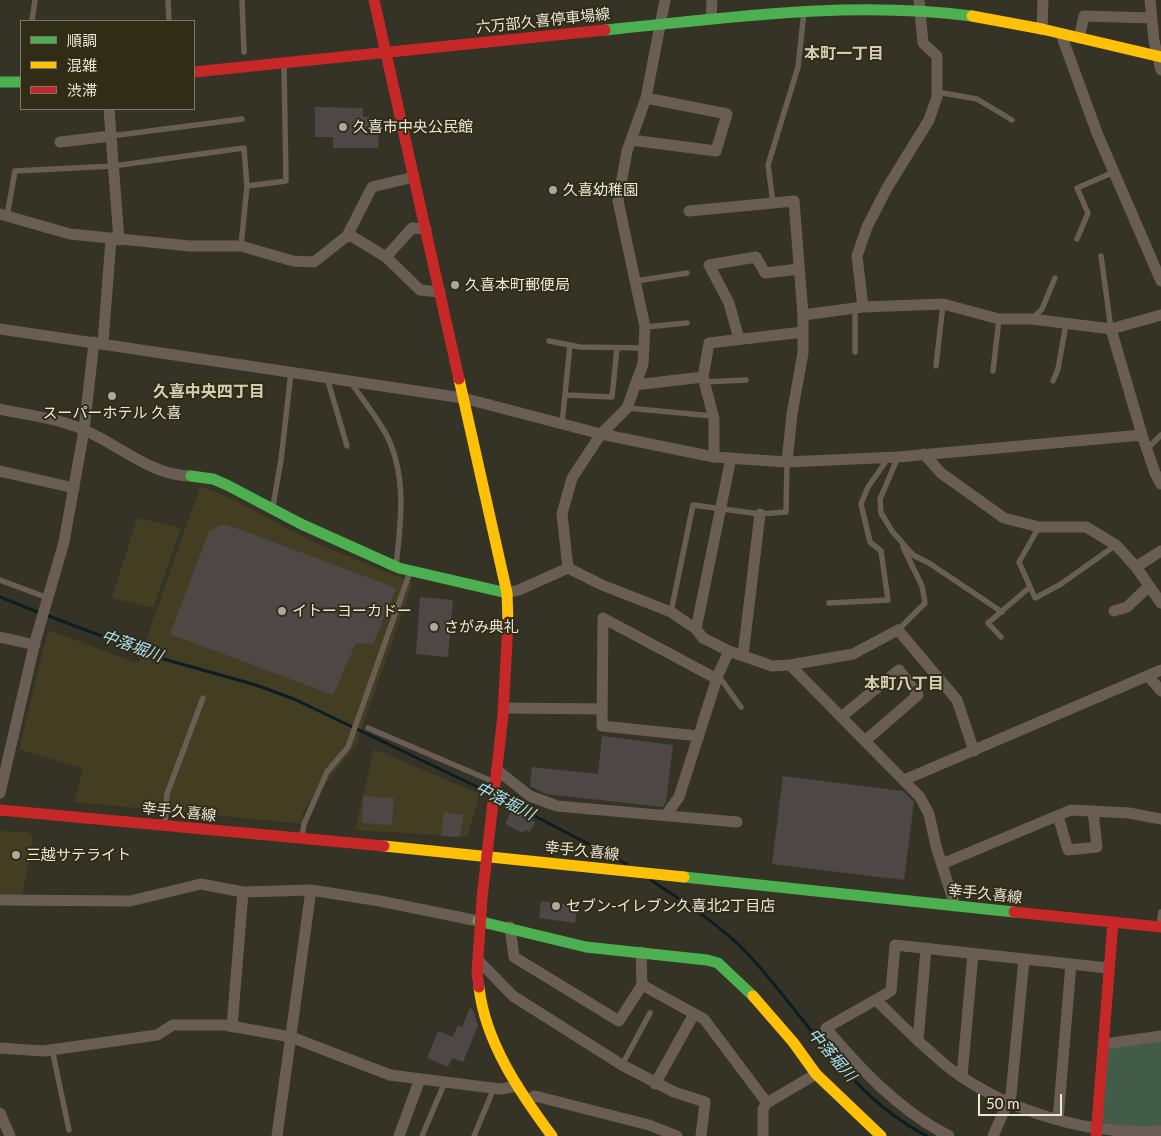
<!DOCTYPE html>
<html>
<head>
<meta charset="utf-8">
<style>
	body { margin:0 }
	#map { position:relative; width:1161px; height:1136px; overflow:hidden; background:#353226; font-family:Lato,"Noto Sans JP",sans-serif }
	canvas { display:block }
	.legend { position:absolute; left:20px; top:20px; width:175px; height:90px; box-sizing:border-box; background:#312c16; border:1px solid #7b7765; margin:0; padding:6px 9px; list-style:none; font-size:15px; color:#ebe8db }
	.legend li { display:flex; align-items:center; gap:10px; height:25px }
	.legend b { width:25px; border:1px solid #7b7765 }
	.scale { position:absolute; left:978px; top:1094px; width:84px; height:22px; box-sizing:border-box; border:2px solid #ebe8db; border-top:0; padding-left:6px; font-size:15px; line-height:18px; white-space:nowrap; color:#ebe8db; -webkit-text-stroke:4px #312c16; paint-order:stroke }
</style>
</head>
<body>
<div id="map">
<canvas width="1161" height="1136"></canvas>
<ul class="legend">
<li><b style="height:6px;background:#4caf50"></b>順調</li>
<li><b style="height:6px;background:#ffc107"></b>混雑</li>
<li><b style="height:6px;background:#c62828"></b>渋滞</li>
</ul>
<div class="scale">50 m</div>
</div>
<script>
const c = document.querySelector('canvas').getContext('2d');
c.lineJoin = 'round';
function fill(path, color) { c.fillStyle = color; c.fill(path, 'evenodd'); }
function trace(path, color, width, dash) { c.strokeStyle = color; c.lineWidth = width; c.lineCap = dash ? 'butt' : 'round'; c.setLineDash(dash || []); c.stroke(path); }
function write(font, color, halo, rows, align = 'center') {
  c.font = font + ' Lato,"Noto Sans JP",sans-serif'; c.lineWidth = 4; c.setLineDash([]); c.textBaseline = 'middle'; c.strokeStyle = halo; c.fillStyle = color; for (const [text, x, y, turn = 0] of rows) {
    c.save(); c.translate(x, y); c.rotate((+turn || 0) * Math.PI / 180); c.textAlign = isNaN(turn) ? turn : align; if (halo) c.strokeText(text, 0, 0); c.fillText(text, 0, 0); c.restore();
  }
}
fill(new Path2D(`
	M 200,487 L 222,494 L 312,541 L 413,583 L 356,745 L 302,813 L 304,824 L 75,802 L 83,769 L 19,749 L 48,630 L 138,663 Z
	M 137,518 L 181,528 L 153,608 L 112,598 Z
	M 374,749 L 480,794 L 467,837 L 355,830 Z
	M 0,831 L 28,832 L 33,837 L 22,898 L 0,897 Z`), '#433d22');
fill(new Path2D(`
	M 1161,1039 L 1161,1128 L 1101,1125 L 1106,1047 Z`), '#435c49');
trace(new Path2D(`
	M 0,597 L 40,613
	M 46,615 L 160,658 L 256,685 L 294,699 L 490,793
	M 500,798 L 627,864
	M 651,880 C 683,902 718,923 745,951 C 804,1013 847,1095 927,1136`), '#0b1e25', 3);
fill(new Path2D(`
	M 315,107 L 363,108 L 363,117 L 370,117 L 370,128 L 379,128 L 378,148 L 333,148 L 333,137 L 315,137 Z
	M 225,524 L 396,588 L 373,644 L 356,643 L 333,695 L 170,634 L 209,531 Z
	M 420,597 L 453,600 L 448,657 L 416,654 Z
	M 602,736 L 673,745 L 666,802 L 663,807 L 546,794 L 530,786 L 532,767 L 598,774 Z
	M 783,776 L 903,791 L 914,802 L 904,880 L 772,864 Z
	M 363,796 L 394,798 L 392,825 L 362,823 Z
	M 512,810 L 535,822 L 530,832 L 525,830 L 523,833 L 505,824 Z
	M 444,812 L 464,815 L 459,837 L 441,836 Z
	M 541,901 L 577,906 L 575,923 L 539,918 Z
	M 470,1008 L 473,1010 L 478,1026 L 463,1062 L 452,1058 L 448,1067 L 427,1058 L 438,1031 L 453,1037 L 458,1025 L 462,1027 Z`), '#4d4845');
trace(new Path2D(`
	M 168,0 L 169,21
	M 242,0 L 244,52
	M 32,21 L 35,0
	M 937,92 L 977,99 L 1012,120
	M 111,136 L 242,119
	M 773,203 L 768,165 L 798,67 L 804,12
	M 7,216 L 15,171 L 113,166 L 244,148 L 247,186
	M 1077,239 L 1088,213 L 1077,188 L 1114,172
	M 241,246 L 247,186 L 286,181 L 284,65
	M 1101,256 L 1111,329
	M 636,281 L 687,273
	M 855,308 L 855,352
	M 1032,319 L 1042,309 L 1055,278
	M 645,327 L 687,323
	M 549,341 L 580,347 L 644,348
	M 936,366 L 943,304
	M 993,371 L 999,319
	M 327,378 L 347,446
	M 350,381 C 362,399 377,417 387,436 C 407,477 401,522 396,566
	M 1053,381 L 1058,369 L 1066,324
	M 704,382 L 746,380
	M 565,395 L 612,397 L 617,348
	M 627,408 L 713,416
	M 562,424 L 570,345
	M 1147,449 L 1161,435
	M 898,457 L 880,499 L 881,513 L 892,531 L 913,555 L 929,563 L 1002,612
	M 273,506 L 281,460 L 291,372
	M 1039,527 L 1019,562 L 1035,598 L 1061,584 L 1116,545
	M 0,580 L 48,598
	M 829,603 L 888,600 L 881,551 L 870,542 L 861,504 L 868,487 L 889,457
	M 671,612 L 693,505 L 760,514 L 786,512 L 787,462
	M 898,630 L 925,603 L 922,586 L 903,547
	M 1001,637 L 988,623 L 1030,587
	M 718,675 L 741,707
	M 368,728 L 494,782
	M 165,823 L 167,794 L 203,698
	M 302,837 L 304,824 L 327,772 L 348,747 L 410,572
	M 1159,925 L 1161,912
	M 52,1049 L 69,1130
	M 622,1065 L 650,1013
	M 422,1136 L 445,1082
	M 474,1136 L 494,1088`), '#6a5e54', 5.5);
trace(new Path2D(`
	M 1150,0 L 1154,41 L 1161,70
	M 711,19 L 712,0
	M 1042,30 L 1043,0
	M 1061,34 L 1097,133 L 1161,281
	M 1079,38 L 1084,16 L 1151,18
	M 109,109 L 119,240
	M 631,140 L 716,151 L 727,114 L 646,98
	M 60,142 L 111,136
	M 689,211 L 794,201 L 803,315 L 803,353 L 792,414 L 787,462
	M 0,214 L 70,234 L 190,246 L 241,246 L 293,261 L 314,262 L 347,236 L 353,237 L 386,257 L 420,290 L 440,292
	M 347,236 L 372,187 L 414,177
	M 386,257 L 412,228 L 426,229
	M 863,307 L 857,256 L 867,227 L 887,188 L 929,120 L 937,97 L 937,56 L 923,43 L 919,0
	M 803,315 L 863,307 L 943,304 L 999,319 L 1032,319 L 1111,329 L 1161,315
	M 0,329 L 463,398 L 601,434 L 714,457 L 787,462 L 898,457 L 1142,435
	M 1111,329 L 1142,435 L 1155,473 L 1161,484
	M 739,339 L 729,303 L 709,265 L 756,257 L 765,273 L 799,269
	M 103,343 L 111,239
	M 635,385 L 703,377
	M 0,409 C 27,415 56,418 82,429 C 118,444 151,476 191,476
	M 924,454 L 941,473 L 1004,518 L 1039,527 L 1086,527 L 1116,545 L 1136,567
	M 714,457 L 714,419 L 703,377 L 709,343 L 803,332
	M 0,471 L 74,488
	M 1161,551 L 1136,567 L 1161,603
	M 568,568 L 562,514 L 572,478 L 601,434 L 627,408 L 643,364 L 645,327 L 618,201 L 627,151 L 646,98 L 665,0
	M 507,593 L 519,590 L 568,568 L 602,585 L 671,612 L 696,629 L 703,638 L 729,651 L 772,666 L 790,665 L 853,654 L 898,630 L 957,700 L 974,751
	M 1114,611 L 1127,607 L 1149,586
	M 696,629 L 731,458
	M 0,637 L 35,645
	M 743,655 L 760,514
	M 790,665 L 920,797 L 929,814 L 936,846 L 955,906
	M 1148,676 L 1161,691
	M 504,708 L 602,709
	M 841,717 L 899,670 L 918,695 L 865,741
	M 699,736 L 602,726 L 603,618 L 717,679
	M 497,770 L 530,796 L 557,806 L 737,822
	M 904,780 L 1161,670
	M 0,793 L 35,642 L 64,542 L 84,430 L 94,342
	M 666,815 L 679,797 L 718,675 L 729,651
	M 1058,816 L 1068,850 L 1097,847 L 1093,811
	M 942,864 L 1071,810 L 1129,813 L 1161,819
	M 0,900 L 130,901 L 201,884 L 243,892 L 311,890 L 380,901 L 478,921
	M 510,927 L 514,957 L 619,1021 L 642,985 L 641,952
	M 479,961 L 513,996 L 622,1065 L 674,1092 L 705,1102 L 701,1136
	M 642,985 L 704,1019 L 767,1103 L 763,1109 L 763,1136
	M 876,1000 C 901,1024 925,1049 952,1070 C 1009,1112 1091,1136 1161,1131
	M 232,1027 L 243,892
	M 918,1041 L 926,949
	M 1104,1044 L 1161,1036
	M 0,1048 L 43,1051 L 157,1035 L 173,1025 L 225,1025 L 291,1037 L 390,1075 L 500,1089 L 518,1086
	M 962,1076 L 973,954
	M 655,1084 L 694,1014
	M 527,1100 L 535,1096 L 649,1125 L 677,1136
	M 767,1103 L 816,1074
	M 0,1113 L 10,1136
	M 1058,1120 L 1071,964
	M 277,1136 L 311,890
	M 399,1136 L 420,1079
	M 949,1136 C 900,1111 861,1070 826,1028 L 891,991 L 895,945 L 1108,968
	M 993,1136 L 1011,1095 L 1024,959`), '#6a5e54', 11);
trace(new Path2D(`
	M 605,30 C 727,18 849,0 972,16
	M 0,82 L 21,82
	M 191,476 L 213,479 L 227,485 L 301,524 L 399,568 L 507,593
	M 684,877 L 1014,912
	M 478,921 L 586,947 L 707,960 L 718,963 L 753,996`), '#4caf50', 11);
trace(new Path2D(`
	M 972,16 L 1042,29 L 1161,57
	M 459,379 L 507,593 L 508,622
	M 384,846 L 684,877
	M 479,987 C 485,1042 520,1093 552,1136
	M 753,996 L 793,1042 L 816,1074 L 881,1136`), '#ffc107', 11);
trace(new Path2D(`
	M 374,0 L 459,379
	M 194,72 L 605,30
	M 0,810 L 384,846
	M 1014,912 L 1161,927
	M 479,987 L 477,973 L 482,898 L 503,715 L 508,622
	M 1096,1136 L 1113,922`), '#c62828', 11);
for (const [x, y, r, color] of [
	[343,127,5,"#aba89c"],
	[553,190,5,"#aba89c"],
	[455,285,5,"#aba89c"],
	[112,396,5,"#aba89c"],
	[282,611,5,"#aba89c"],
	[434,627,5,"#aba89c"],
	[16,855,5,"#aba89c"],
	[556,906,5,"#aba89c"]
]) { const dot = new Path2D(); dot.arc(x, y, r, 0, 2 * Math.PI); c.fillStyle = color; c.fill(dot); trace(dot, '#312c16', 2); }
write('15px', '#ebe8db', '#312c16', [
	["六万部久喜停車場線",543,21,-6],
	["幸手久喜線",179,812,6],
	["幸手久喜線",582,851,6],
	["幸手久喜線",985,894,6]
]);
write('15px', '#ebe8db', '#312c16', [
	["久喜市中央公民館",353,127],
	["久喜幼稚園",563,190],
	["久喜本町郵便局",465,285],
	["スーパーホテル 久喜",112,413,"center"],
	["イトーヨーカドー",292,611],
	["さがみ典礼",444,627],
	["三越サテライト",26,855],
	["セブン-イレブン久喜北2丁目店",566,906]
], 'left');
write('bold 16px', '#d3ceb3', '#312c16', [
	["本町一丁目",844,54],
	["久喜中央四丁目",209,392],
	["本町八丁目",904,684]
]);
write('italic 16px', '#a8dff8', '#312c16', [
	["中落堀川",132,646,20],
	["中落堀川",505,801,27],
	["中落堀川",832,1055,49]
]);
</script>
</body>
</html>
